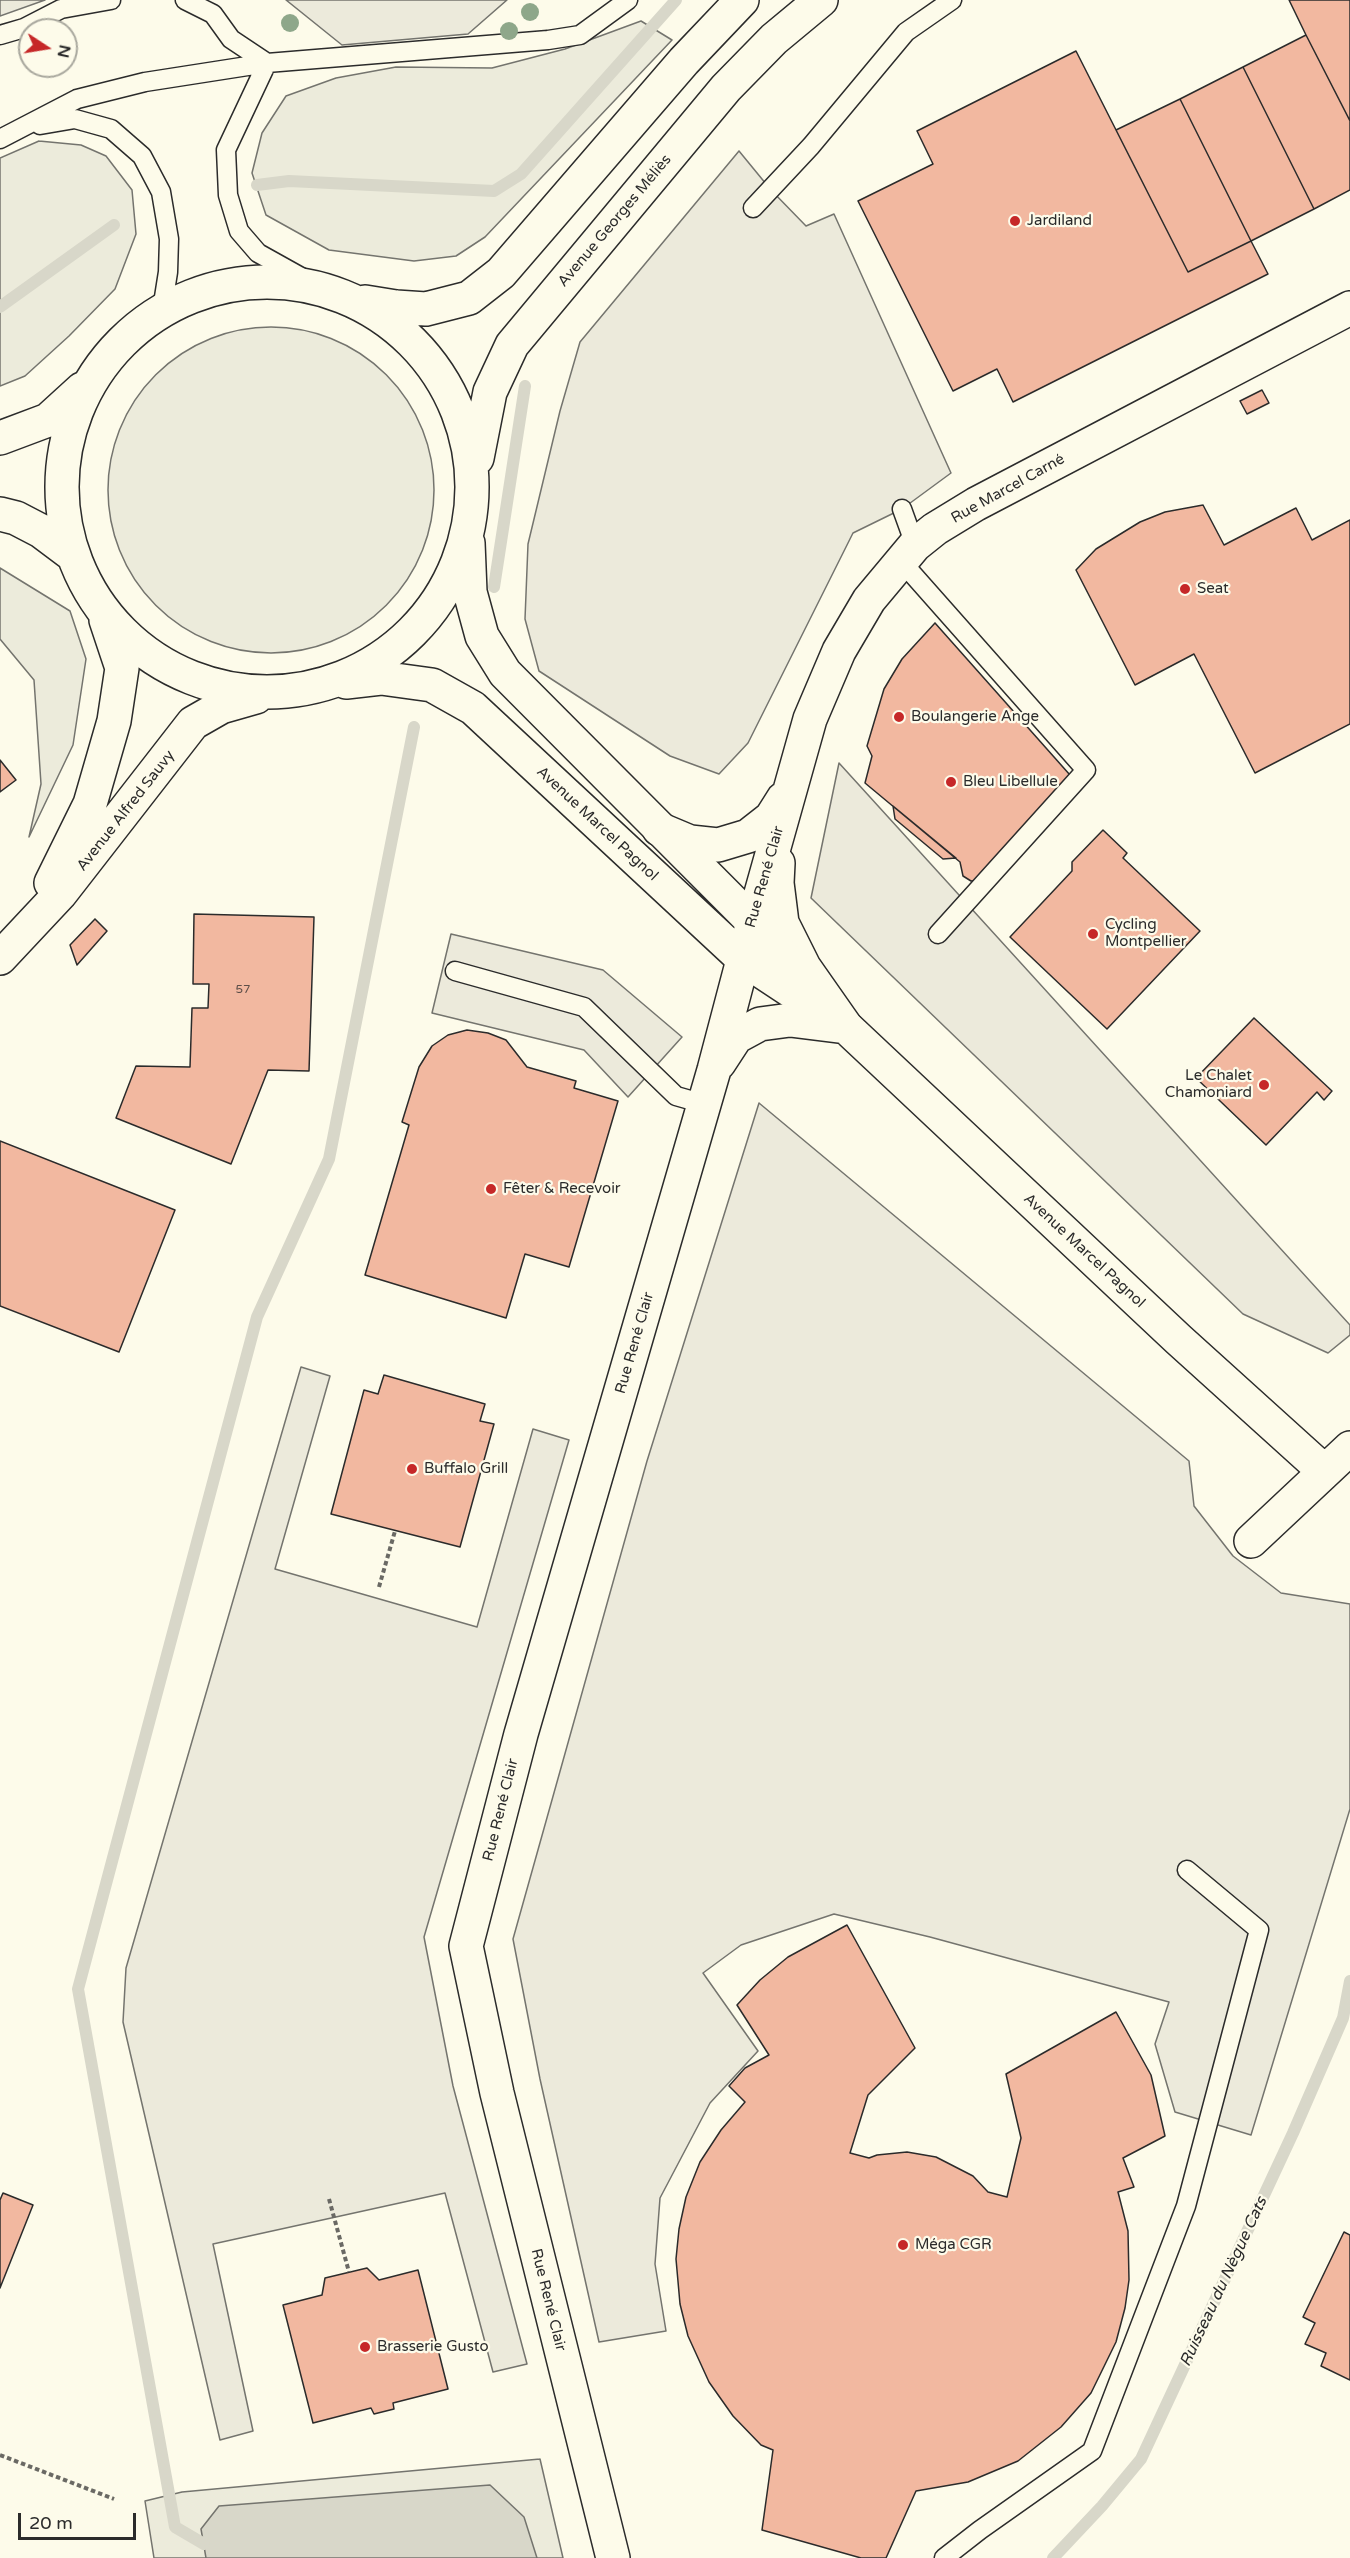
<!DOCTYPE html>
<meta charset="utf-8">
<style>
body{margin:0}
#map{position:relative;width:1350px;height:2558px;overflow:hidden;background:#fdfbea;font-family:"Varela Round",sans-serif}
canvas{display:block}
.north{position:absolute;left:18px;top:18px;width:60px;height:60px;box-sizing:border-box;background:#fdfbea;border:2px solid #a9a89e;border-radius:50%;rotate:102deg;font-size:16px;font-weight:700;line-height:24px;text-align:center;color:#2b2b2b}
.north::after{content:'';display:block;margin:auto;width:21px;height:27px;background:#c62828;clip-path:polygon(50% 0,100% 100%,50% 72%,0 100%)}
.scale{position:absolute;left:18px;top:2513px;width:118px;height:27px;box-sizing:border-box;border:3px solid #2b2b2b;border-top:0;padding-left:8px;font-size:18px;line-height:21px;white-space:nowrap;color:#2b2b2b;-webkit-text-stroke:4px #fdfbea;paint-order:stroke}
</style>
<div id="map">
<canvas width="1350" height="2558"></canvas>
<div class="north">N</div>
<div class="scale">20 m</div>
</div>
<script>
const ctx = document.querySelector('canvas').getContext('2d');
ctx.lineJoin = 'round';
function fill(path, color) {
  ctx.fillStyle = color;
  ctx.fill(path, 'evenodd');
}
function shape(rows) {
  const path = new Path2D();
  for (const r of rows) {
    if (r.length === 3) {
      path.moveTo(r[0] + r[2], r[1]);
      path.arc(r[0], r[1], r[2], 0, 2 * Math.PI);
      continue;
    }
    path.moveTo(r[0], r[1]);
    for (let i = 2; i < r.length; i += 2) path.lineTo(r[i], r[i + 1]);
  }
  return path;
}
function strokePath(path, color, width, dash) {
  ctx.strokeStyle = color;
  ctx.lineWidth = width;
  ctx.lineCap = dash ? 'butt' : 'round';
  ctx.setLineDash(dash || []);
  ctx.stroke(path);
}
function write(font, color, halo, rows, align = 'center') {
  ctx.font = font + ' "Varela Round",sans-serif';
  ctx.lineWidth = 4.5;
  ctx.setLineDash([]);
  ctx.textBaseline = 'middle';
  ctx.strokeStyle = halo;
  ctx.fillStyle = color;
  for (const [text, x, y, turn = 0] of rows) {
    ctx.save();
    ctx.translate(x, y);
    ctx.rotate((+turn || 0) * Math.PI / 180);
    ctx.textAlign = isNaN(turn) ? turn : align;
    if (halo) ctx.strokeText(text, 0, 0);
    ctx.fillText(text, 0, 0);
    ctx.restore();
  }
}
const green = shape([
 [641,21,672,40,485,237,456,256,414,261,329,250,266,215,252,173,262,133,286,96,336,78,396,67,492,68,565,49,641,21],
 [39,141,81,145,106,156,132,190,136,234,115,289,69,336,25,376,0,386,0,158,39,141],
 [271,490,163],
 [0,568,70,611,86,659,73,745,29,837,41,784,34,680,0,639,0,568],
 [540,2459,563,2558,154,2558,145,2501,182,2492,540,2459]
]);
const parking = shape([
 [0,0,45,0,0,16,0,0],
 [286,0,507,0,468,34,342,45,286,0],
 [739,151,771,190,806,226,834,214,951,473,902,509,853,533,748,743,719,774,670,756,539,671,525,619,528,544,560,411,580,342,739,151],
 [839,763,1350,1325,1350,1335,1328,1353,1243,1314,811,898,839,763],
 [451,934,603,970,682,1037,628,1097,584,1050,432,1013,451,934],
 [759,1103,1189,1461,1194,1506,1233,1556,1281,1593,1350,1604,1350,1809,1251,2135,1175,2112,1155,2044,1169,2002,930,1937,834,1914,741,1945,703,1973,758,2051,710,2103,660,2198,655,2264,666,2331,599,2342,540,2079,513,1939,647,1461,759,1103],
 [301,1367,330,1376,275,1569,477,1627,533,1429,569,1440,424,1937,453,2086,527,2364,493,2372,445,2193,213,2244,253,2431,220,2440,123,2022,126,1968,301,1367]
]);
const water = shape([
 [490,2485,524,2517,537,2558,206,2558,201,2529,219,2506,490,2485]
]);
const stream = shape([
 [257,185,289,181,494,191,521,174,676,0],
 [0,307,114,225],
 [494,587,525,386],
 [204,2544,175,2527,78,1989,257,1317,329,1159,414,727],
 [1053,2558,1102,2506,1141,2459,1293,2133,1343,2018,1350,1981]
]);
const building = shape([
 [1289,0,1350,0,1350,121,1306,35,1289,0],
 [1306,35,1350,121,1350,190,1314,209,1243,67,1306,35],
 [1076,51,1188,272,1251,241,1268,274,1013,402,997,369,953,391,858,201,933,164,917,131,1076,51],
 [1243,67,1314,209,1251,241,1180,99,1243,67],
 [1180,99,1251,241,1188,272,1116,130,1180,99],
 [1262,390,1269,403,1247,414,1240,401,1262,390],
 [1203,505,1224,545,1296,508,1312,540,1350,520,1350,724,1255,773,1194,654,1135,685,1076,570,1096,549,1140,522,1165,512,1203,505],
 [935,623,1070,775,983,880,971,881,963,876,960,862,865,783,872,756,867,746,884,689,902,659,935,623],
 [0,760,16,780,0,792,0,760],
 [893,806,956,858,943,859,895,819,893,806],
 [1103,830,1127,853,1123,858,1200,931,1107,1029,1010,937,1072,871,1072,862,1103,830],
 [194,914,314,917,309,1071,268,1070,231,1164,116,1118,136,1066,190,1067,192,1008,208,1008,209,984,193,984,194,914],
 [95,919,107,931,77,965,70,945,95,919],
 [1254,1018,1332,1091,1324,1100,1317,1092,1266,1145,1196,1078,1254,1018],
 [467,1030,488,1033,506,1040,527,1067,576,1081,574,1088,618,1101,569,1267,525,1254,506,1318,365,1275,409,1125,402,1122,419,1067,432,1046,448,1035,467,1030],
 [0,1141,175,1210,119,1352,0,1306,0,1141],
 [384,1375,485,1404,480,1421,494,1424,460,1547,331,1514,364,1390,378,1394,384,1375],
 [847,1925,915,2048,868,2095,850,2153,869,2158,877,2155,907,2152,936,2157,973,2176,988,2192,1007,2197,1021,2138,1006,2074,1116,2012,1151,2075,1165,2136,1123,2158,1134,2187,1118,2192,1128,2231,1129,2280,1125,2308,1116,2342,1091,2393,1061,2427,1018,2461,968,2482,916,2491,886,2558,861,2558,762,2530,773,2450,761,2445,733,2416,709,2382,688,2336,680,2304,676,2259,679,2229,686,2197,700,2162,721,2130,745,2102,729,2086,745,2068,769,2055,737,2005,760,1980,788,1957,847,1925],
 [3,2193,33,2205,0,2288,0,2200,3,2193],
 [1344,2232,1350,2235,1350,2380,1321,2366,1326,2353,1305,2344,1315,2323,1303,2317,1344,2232],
 [367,2268,379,2280,418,2270,448,2389,393,2403,394,2409,374,2414,371,2408,313,2423,283,2305,322,2295,325,2278,367,2268]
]);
const path = shape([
 [379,1587,395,1531],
 [329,2199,349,2272],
 [0,2455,114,2499]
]);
const lane = shape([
 [185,0,213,14,231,39,267,63,226,150,228,195,239,231,258,253,319,287],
 [0,35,24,28,61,9,111,0],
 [40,125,75,119,111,129,142,156,161,192,169,239,168,272,162,310],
 [0,139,77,99,145,82,267,63,548,40,580,35,628,0],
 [753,208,811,146,906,32,952,0],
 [902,509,915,545],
 [901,561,1086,770,938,934],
 [455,971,584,1007,676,1096,704,1104],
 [944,2558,980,2530,1092,2451,1186,2206,1259,1930,1187,1870]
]);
const street = shape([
 [659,829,690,842,718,845,748,836,771,818,783,799],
 [778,863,777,883,782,923,804,967,846,1027,1178,1339,1324,1471],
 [719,1063,736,1037,760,1024,790,1020,846,1027],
 [1251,1541,1350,1448],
 [613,2558,497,2093,466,1946,521,1734,714,1070,753,922,810,719,839,651,869,600,915,545,935,529,976,504,1350,308]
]);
const secondary = shape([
 [267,487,205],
 [365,302,396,307,426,309,469,298,501,273,684,61,742,0],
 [0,438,48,420,82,389],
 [477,458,490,392,512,345,726,88,774,39,821,0],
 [0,514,16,518,41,531,73,555],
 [468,543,470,592,482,636,505,673,753,922,816,993],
 [346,682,381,678,432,685,473,708,743,959,846,1027],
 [51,883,90,804,114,721,122,668,106,620],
 [0,958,60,894,193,723,221,707,256,697]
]);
const trees = [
 [530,12],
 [290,23],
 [509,31]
];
const markers = [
 [1015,221,6,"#c62828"],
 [1185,589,6,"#c62828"],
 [899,717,6,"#c62828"],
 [951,782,6,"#c62828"],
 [1093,934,6,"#c62828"],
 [1264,1085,6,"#c62828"],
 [491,1189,6,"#c62828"],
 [412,1469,6,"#c62828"],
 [903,2245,6,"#c62828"],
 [365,2347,6,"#c62828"]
];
const numberNames = [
 ["57",243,990]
];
const streetNames = [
 ["Avenue Georges Méliès",615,221,-50],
 ["Rue Marcel Carné",1008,489,-29],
 ["Avenue Alfred Sauvy",126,811,-52],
 ["Avenue Marcel Pagnol",597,824,43],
 ["Rue René Clair",765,877,-74],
 ["Avenue Marcel Pagnol",1084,1251,43],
 ["Rue René Clair",635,1343,-74],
 ["Rue René Clair",501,1810,-76],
 ["Rue René Clair",548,2300,76]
];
const poiNames = [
 ["Jardiland",1027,221],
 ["Seat",1197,589],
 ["Boulangerie Ange",911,717],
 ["Bleu Libellule",963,782],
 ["Cycling",1105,925],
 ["Montpellier",1105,942],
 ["Le Chalet",1252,1076,"right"],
 ["Chamoniard",1252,1093,"right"],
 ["Fêter & Recevoir",503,1189],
 ["Buffalo Grill",424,1469],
 ["Méga CGR",915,2245],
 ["Brasserie Gusto",377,2347]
];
const waterNames = [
 ["Ruisseau du Nègue Cats",1224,2282,-65]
];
fill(green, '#ecebdb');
strokePath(green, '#74746e', 1.5);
fill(parking, '#eceadb');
strokePath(parking, '#74746e', 1.5);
fill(water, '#d8d7c9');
strokePath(water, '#74746e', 1.5);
strokePath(stream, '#d8d7c9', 12);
fill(building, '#f2b8a0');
strokePath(building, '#2b2b2b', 1.5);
strokePath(lane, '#2b2b2b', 21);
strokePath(street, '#2b2b2b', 36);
strokePath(secondary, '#2b2b2b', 36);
strokePath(path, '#6a6964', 4, [4.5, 3]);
strokePath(lane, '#fdfbea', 18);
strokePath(street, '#fdfbea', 33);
strokePath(secondary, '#fdfbea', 33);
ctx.fillStyle = '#8ea78a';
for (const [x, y] of trees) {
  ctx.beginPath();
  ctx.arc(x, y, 9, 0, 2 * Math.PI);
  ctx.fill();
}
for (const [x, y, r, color] of markers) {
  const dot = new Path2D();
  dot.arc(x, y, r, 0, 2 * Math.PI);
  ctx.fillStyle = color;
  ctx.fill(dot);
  strokePath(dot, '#fdfbea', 2);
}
write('12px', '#5d4e48', null, numberNames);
write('15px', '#2b2b2b', '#fdfbea', streetNames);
write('15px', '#2b2b2b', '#fdfbea', poiNames, 'left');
write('italic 16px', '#2b2b2b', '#fdfbea', waterNames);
</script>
